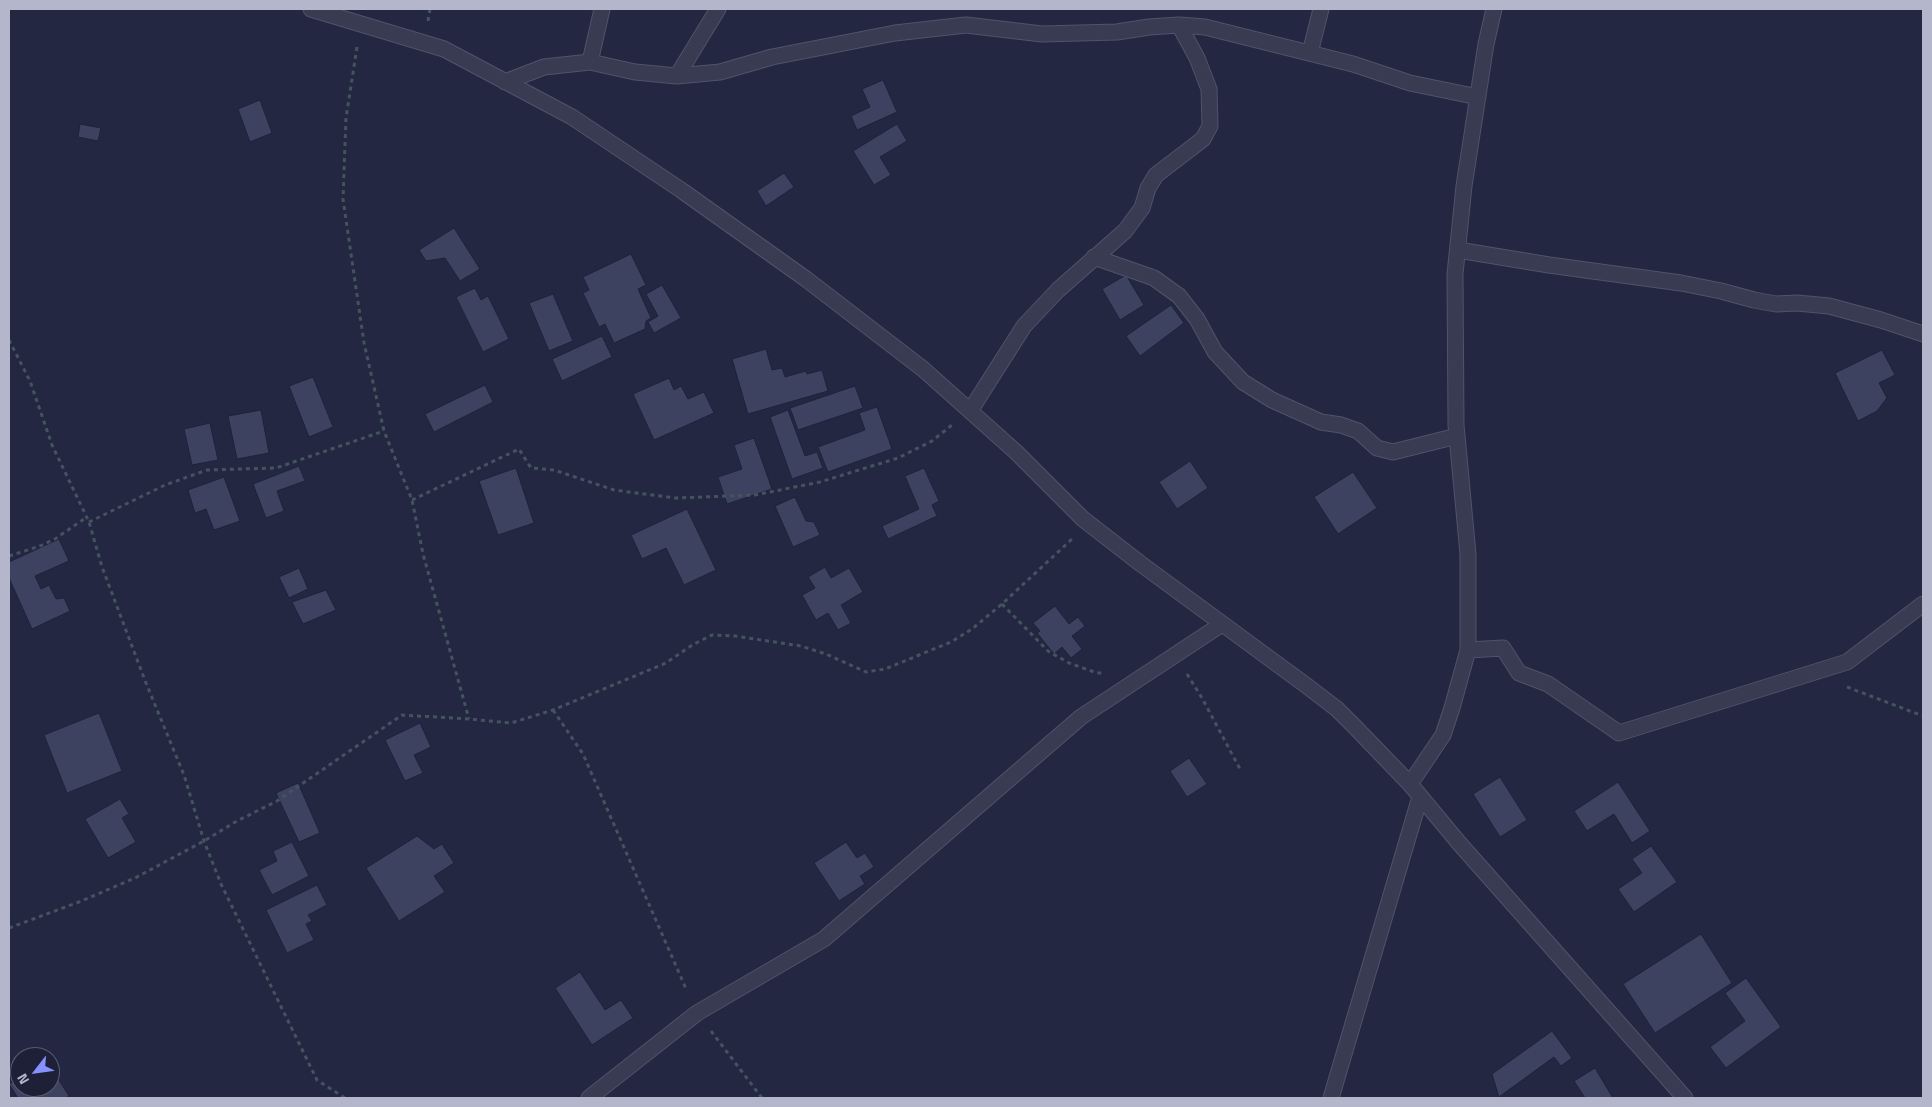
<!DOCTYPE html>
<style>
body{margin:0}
#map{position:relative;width:1932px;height:1107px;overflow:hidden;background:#232742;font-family:"Titillium Web",sans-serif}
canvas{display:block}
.frame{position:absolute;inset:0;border:10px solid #b4b6cc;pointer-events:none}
.north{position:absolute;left:10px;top:1047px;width:50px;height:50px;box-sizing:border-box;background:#1d2036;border:1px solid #595c72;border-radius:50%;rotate:240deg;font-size:14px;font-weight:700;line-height:20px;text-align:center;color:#b4b6cc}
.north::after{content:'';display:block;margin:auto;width:18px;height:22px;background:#8691ff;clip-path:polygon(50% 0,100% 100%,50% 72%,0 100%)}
</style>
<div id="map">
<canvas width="1932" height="1107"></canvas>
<div class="frame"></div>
<div class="north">N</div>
</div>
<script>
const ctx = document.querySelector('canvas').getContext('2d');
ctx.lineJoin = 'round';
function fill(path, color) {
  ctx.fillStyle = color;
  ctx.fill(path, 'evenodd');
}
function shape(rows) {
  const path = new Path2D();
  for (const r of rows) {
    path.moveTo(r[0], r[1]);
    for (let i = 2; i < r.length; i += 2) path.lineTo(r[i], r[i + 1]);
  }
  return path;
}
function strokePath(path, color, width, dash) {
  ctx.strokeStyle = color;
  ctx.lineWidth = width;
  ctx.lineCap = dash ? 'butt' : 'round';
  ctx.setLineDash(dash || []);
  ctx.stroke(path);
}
const building = shape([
 [883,80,897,112,857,130,851,116,870,107,862,89,883,80],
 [260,100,272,133,250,142,238,109,260,100],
 [80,124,101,128,98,141,78,137,80,124],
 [897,124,907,141,880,157,891,175,874,185,853,151,897,124],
 [784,173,794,187,766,206,757,191,784,173],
 [454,228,480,269,460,281,445,258,426,261,419,250,454,228],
 [631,254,646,285,638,289,651,318,646,321,645,329,614,343,605,324,599,327,583,293,589,290,583,277,631,254],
 [1126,275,1144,305,1120,320,1102,289,1126,275],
 [662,285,681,318,654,333,648,322,658,316,646,294,662,285],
 [475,288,481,300,488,296,509,339,483,352,456,297,475,288],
 [553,294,573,341,549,351,529,303,553,294],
 [1171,305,1184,323,1140,356,1126,336,1171,305],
 [602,336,612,357,562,381,552,359,602,336],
 [766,349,772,370,782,368,785,377,806,371,807,374,822,370,828,391,748,414,732,359,766,349],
 [1882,350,1895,375,1879,383,1887,398,1877,411,1858,421,1835,373,1882,350],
 [313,377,333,427,309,437,289,386,313,377],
 [669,378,674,390,681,386,688,399,704,392,714,413,654,440,633,394,669,378],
 [485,385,493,402,434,432,425,414,485,385],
 [855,386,863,408,798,430,790,408,855,386],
 [877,407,892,449,828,472,818,447,865,430,859,413,877,407],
 [261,410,269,453,237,459,228,416,261,410],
 [788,410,805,456,817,452,823,468,792,479,770,417,788,410],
 [210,423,218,460,192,465,184,429,210,423],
 [754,438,772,489,727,504,718,477,742,469,734,445,754,438],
 [1190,461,1208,488,1177,509,1159,482,1190,461],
 [299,466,305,481,277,491,284,511,266,518,253,484,299,466],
 [516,468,534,523,498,535,479,481,516,468],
 [924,468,939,501,932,505,937,516,888,539,882,526,919,509,905,476,924,468],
 [1353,472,1377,508,1338,534,1314,497,1353,472],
 [224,477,240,521,214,530,206,509,195,513,188,490,224,477],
 [795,497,806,521,814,522,820,535,793,547,775,506,795,497],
 [687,509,716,570,684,585,666,548,642,559,631,535,687,509],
 [59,539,69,561,35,576,41,589,49,585,56,599,64,598,70,611,32,629,9,578,9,562,59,539],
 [825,567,831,578,849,568,863,592,841,605,851,623,838,630,828,613,816,620,802,595,815,588,808,577,825,567],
 [299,568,308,589,289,598,279,577,299,568],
 [326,590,336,610,303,624,292,602,326,590],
 [1055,606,1069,624,1078,617,1085,626,1072,636,1082,649,1071,658,1062,647,1054,654,1037,633,1040,631,1033,623,1055,606],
 [99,713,122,771,67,793,44,735,99,713],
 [420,723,431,747,414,755,423,773,405,781,385,740,420,723],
 [1189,758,1207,784,1187,797,1170,771,1189,758],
 [1500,777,1527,820,1500,837,1473,794,1500,777],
 [1618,782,1650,831,1632,843,1614,814,1587,831,1574,811,1618,782],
 [298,783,320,833,299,842,276,793,298,783],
 [120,799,129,814,122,818,136,842,108,858,85,819,120,799],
 [417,836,434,849,442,844,454,863,434,876,445,892,399,921,366,868,417,836],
 [292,842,309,876,272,895,259,870,277,861,273,851,292,842],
 [846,842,857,858,865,853,874,867,860,876,865,884,839,901,814,863,846,842],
 [1651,846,1677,882,1634,912,1618,889,1642,873,1632,859,1651,846],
 [317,885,327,905,308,915,312,921,306,924,314,940,287,953,266,910,317,885],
 [1701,934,1732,983,1655,1033,1623,984,1701,934],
 [580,972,605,1010,621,1000,633,1018,592,1045,555,988,580,972],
 [1746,978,1781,1027,1726,1068,1710,1047,1745,1021,1725,993,1746,978],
 [1552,1031,1572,1058,1561,1066,1554,1057,1499,1097,1492,1074,1552,1031],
 [50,1066,69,1096,66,1098,18,1098,9,1084,20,1078,20,1087,50,1087,50,1066],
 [1595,1068,1613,1098,1585,1098,1574,1081,1595,1068]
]);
const path = shape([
 [428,21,430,9],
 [357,47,346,118,343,199,364,343,384,431,412,500,423,554,469,719],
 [9,340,30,381,52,445,89,522,102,567,146,683,184,775,204,841,221,884,317,1080,345,1098],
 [412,500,519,449,531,468,554,470,614,490,675,498,755,495,820,482,898,458,932,441,952,425],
 [89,522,165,485,207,470,276,468,384,431],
 [9,556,40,546,55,539,87,517],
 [1002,604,1048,651,1069,663,1097,673,1103,673],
 [1187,674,1202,698,1240,769],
 [1847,687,1923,716],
 [553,710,583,754,687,991],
 [9,928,79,902,135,878,204,841,237,821,277,801,402,715,469,719,511,723,553,710,666,663,694,644,712,635,735,636,801,646,826,654,866,672,885,669,951,642,972,629,1002,604,1072,539],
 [711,1031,762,1098]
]);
const minor = shape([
 [311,9,444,49,572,117,681,190,806,279,923,369,1016,452,1083,519,1141,564,1307,686,1337,709,1355,727,1410,784,1459,843,1685,1098],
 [1310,53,1321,9],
 [590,62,602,9],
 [677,76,718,9],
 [505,82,544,67,590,62,635,72,677,76,720,72,772,57,895,33,966,25,1042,34,1117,32,1149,27,1179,25,1205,27,1353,64,1410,83,1478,97],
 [1458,250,1549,265,1681,283,1721,291,1754,300,1776,304,1797,303,1829,306,1881,320,1923,334],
 [1094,257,1154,278,1179,296,1197,319,1215,352,1243,382,1272,400,1321,422,1341,425,1358,431,1377,448,1393,452,1457,436],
 [970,411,1024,326,1058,290,1125,231,1142,208,1148,188,1156,175,1203,139,1210,126,1209,89,1197,58,1179,25],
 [1468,650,1503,648,1519,673,1548,684,1619,733,1847,662,1923,604],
 [1410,784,1443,735,1452,708,1468,650,1468,554,1456,425,1455,274,1464,186,1486,44,1494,9],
 [589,1098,697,1013,824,939,1081,717,1222,624],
 [1331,1098,1420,797]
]);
fill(building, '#3d4260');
strokePath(building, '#1f2238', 1);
strokePath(minor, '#505369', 17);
strokePath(path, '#44545f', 3, [4, 4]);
strokePath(minor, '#383b51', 15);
</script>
